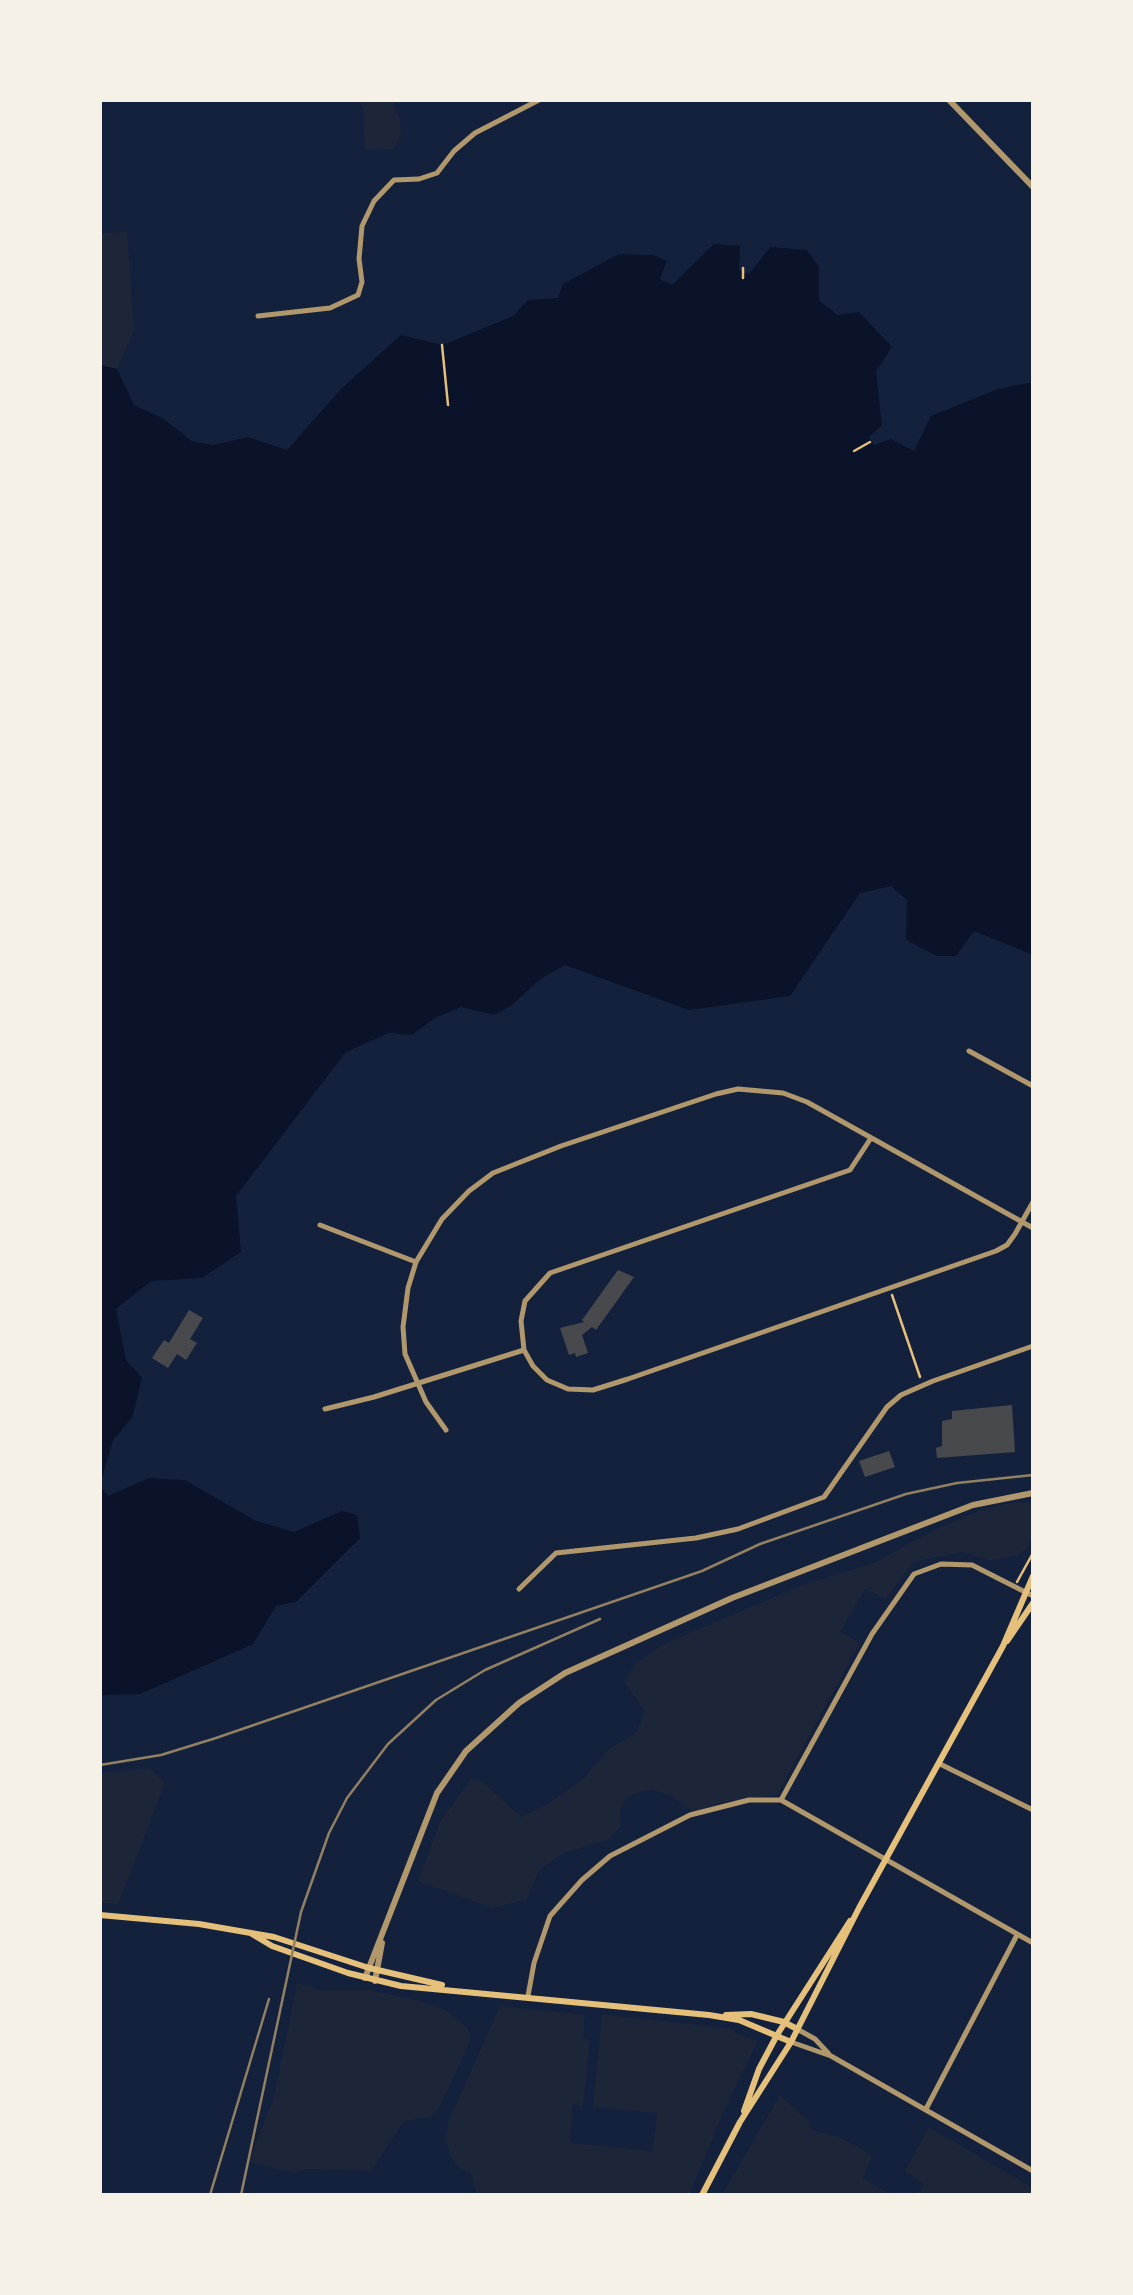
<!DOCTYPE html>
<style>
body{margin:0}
#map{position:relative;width:1133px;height:2295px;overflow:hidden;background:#14213d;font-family:Arial,sans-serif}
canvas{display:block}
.frame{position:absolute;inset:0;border:102px solid #f6f1e7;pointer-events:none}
</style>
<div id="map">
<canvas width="1133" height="2295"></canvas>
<div class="frame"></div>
</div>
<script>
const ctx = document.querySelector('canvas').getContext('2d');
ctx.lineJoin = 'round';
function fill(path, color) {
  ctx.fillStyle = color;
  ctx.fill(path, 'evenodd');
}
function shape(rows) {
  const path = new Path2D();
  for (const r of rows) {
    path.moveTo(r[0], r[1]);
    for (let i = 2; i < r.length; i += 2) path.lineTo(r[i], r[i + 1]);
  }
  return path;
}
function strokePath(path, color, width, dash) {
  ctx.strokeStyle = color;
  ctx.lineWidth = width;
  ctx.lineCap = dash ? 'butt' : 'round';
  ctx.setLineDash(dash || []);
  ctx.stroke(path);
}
const green = shape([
 [358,100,392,100,400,120,401,136,393,149,365,150,363,108],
 [127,232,134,330,117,369,100,365,100,233],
 [1017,1502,1033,1503,1033,1537,1027,1549,1016,1556,991,1560,962,1552,913,1562,886,1599,865,1589,840,1632,860,1643,777,1795,720,1803,694,1813,671,1796,653,1790,639,1792,626,1798,620,1810,621,1826,609,1839,564,1853,539,1870,527,1899,492,1908,418,1881,441,1820,472,1778,483,1782,521,1817,548,1804,584,1778,609,1749,637,1732,644,1711,625,1682,635,1664,662,1645,803,1585,874,1563,936,1529,985,1509],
 [150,1768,165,1783,118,1904,100,1903,100,1773],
 [297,1983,320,1990,368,1990,416,2000,445,2010,468,2028,471,2039,440,2106,431,2117,404,2121,371,2171,306,2169,294,2173,249,2162,274,2097],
 [500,2006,585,2015,583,2039,590,2040,583,2106,573,2105,570,2143,653,2151,657,2113,593,2107,602,2014,734,2029,735,2033,758,2041,726,2106,689,2195,477,2195,471,2173,458,2167,450,2155,446,2141,448,2122],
 [780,2095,807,2120,812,2130,839,2137,872,2155,863,2178,892,2195,722,2195],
 [929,2127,1033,2188,1033,2195,917,2195,924,2184,905,2171]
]);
const water = shape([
 [714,244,740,246,739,270,749,274,770,247,807,250,819,267,819,300,837,315,859,312,892,347,876,371,882,425,869,437,874,445,891,439,914,451,931,416,998,389,1033,382,1033,955,974,931,956,956,937,956,906,940,907,900,891,886,860,893,790,996,689,1010,565,965,540,979,511,1006,494,1015,461,1007,435,1018,412,1035,389,1033,346,1052,236,1196,241,1252,202,1278,151,1281,116,1309,126,1360,142,1378,132,1418,113,1440,100,1485,108,1496,149,1478,185,1480,256,1521,294,1532,342,1511,357,1515,360,1538,296,1602,276,1606,253,1644,140,1694,100,1695,100,365,117,369,134,405,164,419,192,441,213,445,248,437,287,450,341,389,401,335,443,345,513,316,528,300,558,298,563,284,619,254,653,255,667,261,660,279,672,285]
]);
const building = shape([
 [618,1270,634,1277,596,1330,592,1327,582,1335,588,1353,576,1357,575,1353,569,1355,560,1328,584,1322,582,1320],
 [189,1310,203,1318,190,1339,197,1343,186,1360,177,1354,168,1368,152,1358,164,1340,169,1343],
 [1012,1405,1015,1452,937,1458,936,1448,942,1446,942,1421,952,1419,952,1411],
 [889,1451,895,1467,865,1477,859,1461]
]);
const path = shape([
 [743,278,743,268],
 [442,345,448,405],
 [854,451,870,442],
 [892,1295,920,1377],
 [1017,1582,1033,1553]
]);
const minor = shape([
 [258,316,330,308,358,295,362,282,359,259,362,226,374,201,394,180,419,179,437,173,454,151,475,133,539,100],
 [969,1051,1033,1086],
 [871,1138,850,1170,550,1273,525,1301,521,1321,524,1350,533,1366,547,1380,568,1389,593,1390,628,1379,996,1251,1007,1245,1015,1234,1033,1202],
 [320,1225,416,1262],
 [325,1409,374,1397,524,1350],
 [446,1430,426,1402,405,1354,403,1327,408,1288,416,1262,442,1219,469,1191,493,1173,561,1146,716,1094,738,1089,783,1093,807,1102,1033,1228],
 [519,1589,556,1553,696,1538,738,1529,824,1497,887,1407,901,1395,933,1381,1033,1346],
 [940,1764,1033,1810],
 [781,1800,872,1634,914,1574,941,1564,972,1565,1033,1596],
 [528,1996,534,1963,550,1916,582,1880,610,1856,690,1815,749,1800,781,1800,1033,1943],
 [797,2029,815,2039,829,2054],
 [791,2042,831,2056,1033,2171],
 [926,2109,1017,1935]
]);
const tertiary = shape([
 [949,100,1033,187],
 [365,1978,437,1793,466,1751,519,1703,565,1673,732,1598,973,1505,1033,1493],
 [375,1981,382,1943]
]);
const secondary = shape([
 [1007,1641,1033,1603],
 [100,1915,199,1924,274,1937,369,1968,442,1985],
 [252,1934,272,1946,348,1973,401,1986,709,2015,739,2020,791,2042],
 [726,2015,751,2014,784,2022,797,2029],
 [744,2111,759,2069,777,2035,850,1921],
 [702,2195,740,2122,791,2042,859,1908,1003,1646,1033,1576]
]);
const rail = shape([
 [100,1765,161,1755,216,1738,702,1571,760,1544,906,1494,957,1483,1033,1475],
 [210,2195,269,1999],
 [241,2195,301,1912,329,1833,347,1798,388,1744,436,1700,485,1670,600,1619]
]);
fill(green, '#1d2539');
fill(water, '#0b132b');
fill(building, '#48494c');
strokePath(path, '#e5c07b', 2.5);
strokePath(minor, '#b1986c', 5);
strokePath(tertiary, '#b1986c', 6);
strokePath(secondary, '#e5c07b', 6);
strokePath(rail, '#918062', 2.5);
</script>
